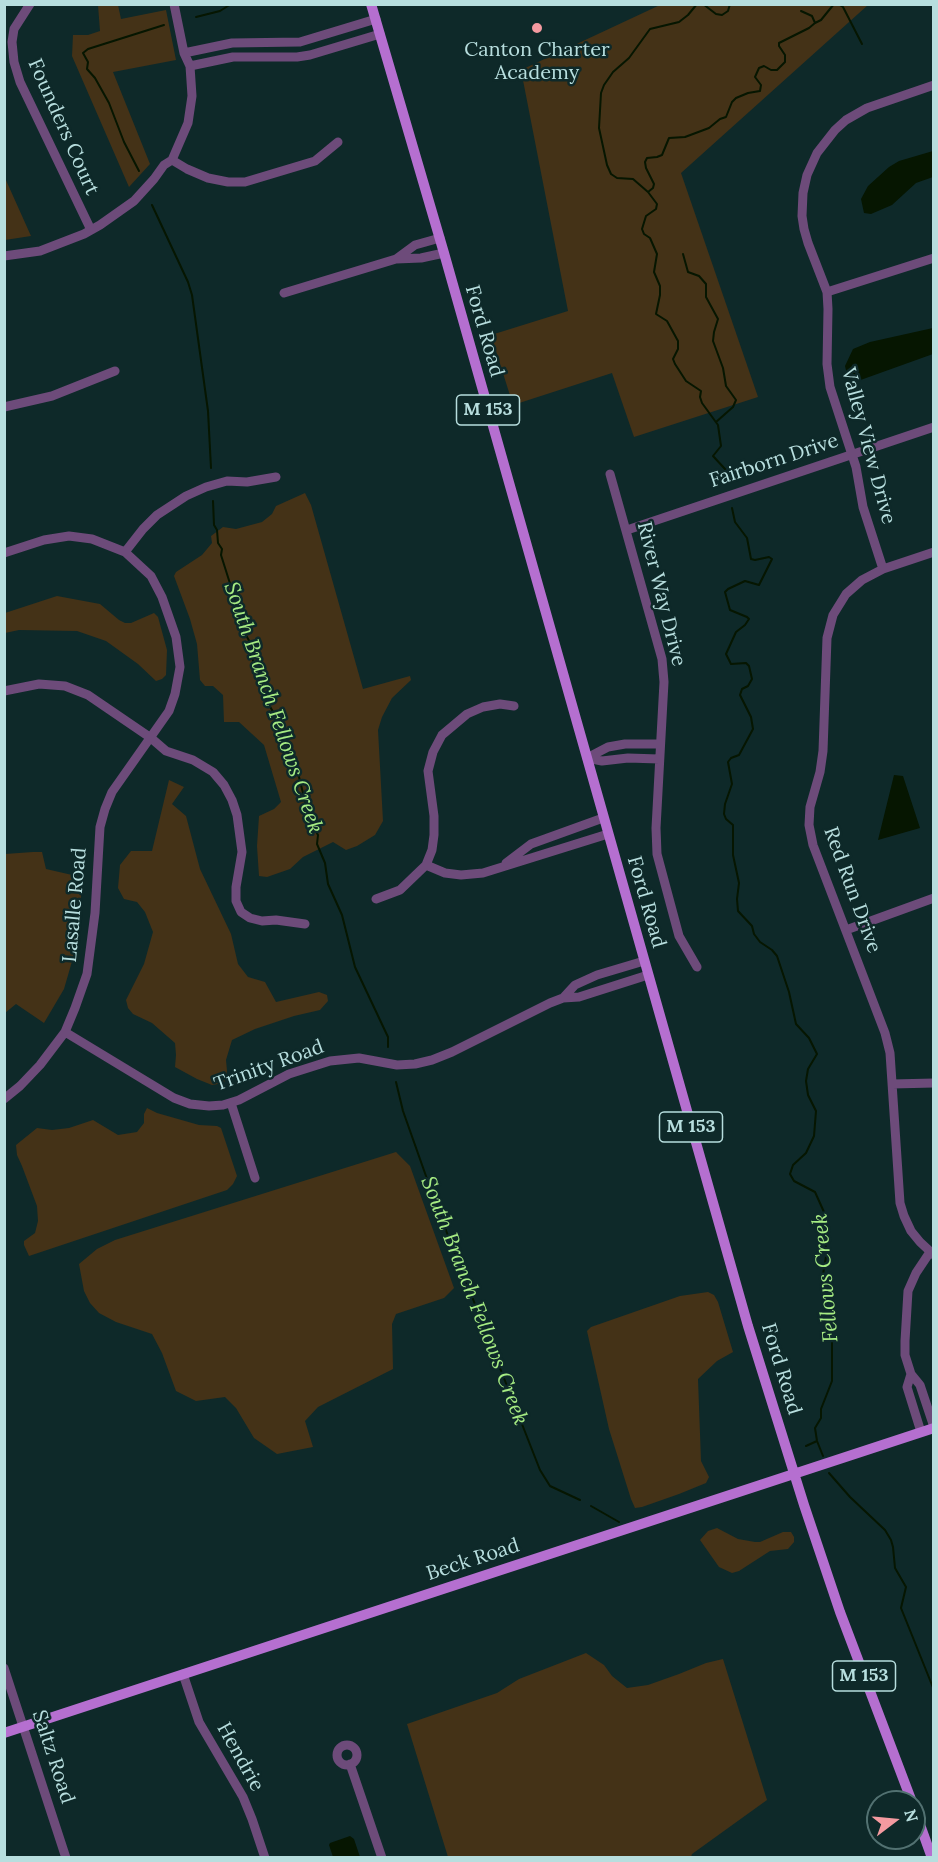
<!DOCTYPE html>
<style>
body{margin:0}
#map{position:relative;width:938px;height:1862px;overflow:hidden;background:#0e2929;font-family:Lora,serif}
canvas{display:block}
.frame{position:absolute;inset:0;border:6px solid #b7dede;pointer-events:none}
.north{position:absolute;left:866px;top:1790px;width:60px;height:60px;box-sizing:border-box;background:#0e2929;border:2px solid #527171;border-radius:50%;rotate:74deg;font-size:16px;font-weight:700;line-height:24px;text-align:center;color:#b7dede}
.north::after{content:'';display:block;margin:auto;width:21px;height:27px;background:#f49aa0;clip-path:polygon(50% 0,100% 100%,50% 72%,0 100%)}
</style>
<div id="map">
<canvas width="938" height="1862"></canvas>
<div class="frame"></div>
<div class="north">N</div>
</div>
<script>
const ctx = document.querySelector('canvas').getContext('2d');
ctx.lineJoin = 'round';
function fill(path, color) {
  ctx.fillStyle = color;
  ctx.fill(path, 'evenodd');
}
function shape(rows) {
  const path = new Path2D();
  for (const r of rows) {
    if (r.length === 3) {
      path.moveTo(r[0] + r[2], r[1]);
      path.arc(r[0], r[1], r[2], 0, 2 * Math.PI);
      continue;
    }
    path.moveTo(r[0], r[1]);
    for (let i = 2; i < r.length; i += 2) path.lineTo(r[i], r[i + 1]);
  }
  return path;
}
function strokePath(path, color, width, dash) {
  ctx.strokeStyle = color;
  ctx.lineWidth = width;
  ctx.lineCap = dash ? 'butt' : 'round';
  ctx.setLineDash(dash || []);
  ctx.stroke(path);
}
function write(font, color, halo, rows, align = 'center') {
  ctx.font = font + ' Lora,serif';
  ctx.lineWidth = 5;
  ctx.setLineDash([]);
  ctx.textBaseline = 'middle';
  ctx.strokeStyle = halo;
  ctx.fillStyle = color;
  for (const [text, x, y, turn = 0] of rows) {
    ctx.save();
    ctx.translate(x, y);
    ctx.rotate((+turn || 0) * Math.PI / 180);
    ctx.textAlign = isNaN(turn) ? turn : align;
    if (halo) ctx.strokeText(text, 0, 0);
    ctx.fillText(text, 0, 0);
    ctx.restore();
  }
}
const green = shape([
 [98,5,118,5,121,19,166,10,176,60,113,72,150,164,129,187,72,56,73,35,88,35,100,31],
 [660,5,868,5,681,173,758,397,634,437,612,373,513,405,491,335,568,311,521,70],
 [4,178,5,178,31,236,5,240],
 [305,493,311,505,363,689,410,676,411,680,392,698,382,717,378,730,383,821,375,835,357,846,346,850,333,842,303,857,290,869,267,877,259,876,257,846,259,816,274,809,281,802,264,745,239,722,224,722,223,695,213,686,205,686,200,680,197,644,190,619,174,576,176,572,202,555,212,543,211,536,223,527,236,529,262,522,272,514,276,506],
 [57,596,100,604,119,620,125,623,131,623,154,613,158,617,167,650,166,675,162,679,156,681,138,664,106,641,77,631,19,630,5,633,5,613],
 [169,780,184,787,172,804,186,816,200,869,231,934,238,964,248,977,265,982,276,1002,319,992,327,995,328,1001,320,1010,294,1016,255,1029,232,1040,226,1060,227,1071,224,1083,212,1085,197,1079,175,1067,176,1055,175,1043,152,1023,133,1014,128,1008,126,1000,144,964,153,932,145,912,137,902,124,899,118,888,120,865,131,851,152,851],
 [33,852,42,852,46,869,81,877,82,885,77,944,64,989,44,1023,16,1004,5,1013,5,854],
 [147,1108,157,1113,199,1125,217,1126,221,1128,237,1176,233,1184,227,1190,29,1256,24,1245,24,1241,35,1233,38,1221,37,1206,22,1166,17,1155,16,1145,37,1128,52,1130,69,1128,93,1120,118,1135,137,1132,144,1123,144,1114],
 [396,1152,410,1166,454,1288,444,1298,396,1314,392,1324,393,1369,318,1407,305,1421,313,1447,277,1454,254,1438,236,1408,225,1397,196,1401,176,1391,162,1353,152,1334,116,1322,99,1313,90,1303,84,1291,79,1264,97,1249,115,1240],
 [708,1292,714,1295,718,1302,733,1352,717,1361,698,1379,701,1461,709,1477,706,1483,679,1494,642,1507,635,1508,631,1499,609,1429,587,1331,591,1327,680,1296],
 [717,1528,738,1539,755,1542,760,1542,783,1532,791,1532,794,1537,794,1542,788,1549,770,1551,739,1571,732,1573,719,1567,700,1540,708,1531],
 [586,1653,604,1665,612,1676,627,1688,648,1685,679,1674,706,1663,723,1659,767,1800,692,1854,691,1857,448,1857,407,1724,497,1693,519,1679]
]);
const water = shape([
 [933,151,933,177,916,183,892,205,871,214,864,213,861,199,868,186,889,167,899,161],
 [933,328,933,354,855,382,848,379,845,366,853,349,870,342],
 [894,775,903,776,920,828,878,840],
 [350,1836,354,1839,360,1857,333,1857,329,1845,330,1843]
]);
const stream = shape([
 [697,4,688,15,679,22,650,29,629,58,613,72,604,85,601,93,599,128,607,165,611,174,617,178,633,179,648,192,657,204,656,209,646,216,642,229,644,234,650,238,657,254,654,272,660,286,660,295,656,314,667,321,678,341,678,349,673,359,675,364,686,381,701,391,700,397,702,403,718,425,721,446,713,456,725,469,727,481],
 [703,4,716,14,722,15,728,11,730,4],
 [838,4,843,7,862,44],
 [801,11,812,16,815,23],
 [196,17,220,11,231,4],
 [139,171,124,142,109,103,95,78,87,69,88,62,83,53,88,49,164,25],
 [648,192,653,188,654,184,646,168,645,162,647,158,657,157,662,155,669,138,685,137,709,128,720,119,726,117,732,102,736,98,748,93,760,91,761,85,755,77,759,68,764,66,771,70,777,70,785,62,785,55,779,46,779,43,809,28,815,23,821,20,834,4],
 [152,205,188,282,192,295,208,411,211,468],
 [683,254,688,272,699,276,706,284,706,297,718,319,714,332,713,341,723,368,726,386,736,400,733,407,716,422],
 [213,501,214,525,217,530,218,543,222,549,221,555,239,612,243,630,251,644,253,661,258,670,265,698,286,734,288,753,298,773,310,821,318,835,317,844,325,863,328,884,342,915,355,967,388,1037,388,1047],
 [732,508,735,522,747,538,751,559,755,560,769,557,772,559,759,585,745,581,728,589,725,592,730,610,747,617,749,619,745,625,736,632,726,654,731,664,746,663,749,666,752,679,748,686,742,689,740,695,751,717,753,729,739,755,731,758,728,762,732,784,725,804,724,814,726,819,733,825,733,855,739,883,737,899,738,911,752,926,754,934,760,942,772,950,777,956,789,992,796,1024,809,1038,817,1054,808,1069,806,1081,808,1095,816,1111,814,1136,806,1153,793,1165,790,1174,794,1181,815,1192,824,1212,824,1240,827,1251,822,1280,825,1308,832,1341,832,1381,821,1409,821,1418,815,1428,817,1441,823,1456],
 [396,1082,403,1111,438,1210,540,1470,550,1486,580,1500],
 [806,1446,817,1441],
 [829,1473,850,1497,885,1530,891,1540,893,1547,895,1568,906,1587,901,1608,934,1690],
 [591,1506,619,1522]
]);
const minor = shape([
 [30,4,14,29,12,42,14,62,20,82,91,230],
 [184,53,232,43,300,42,376,19],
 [190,66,233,57,297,57,310,55,380,34],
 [172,160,187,169,208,178,228,182,245,182,315,161,338,142],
 [440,238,415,245,396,259,421,258,444,253],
 [4,256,40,251,84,234,100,225,134,201,154,179,164,165,172,160,188,123,192,96,190,66,184,53,174,4],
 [827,292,934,258],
 [284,293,396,259],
 [4,407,52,396,115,371],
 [610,474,662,659,664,682,656,828,657,854,679,936,697,967],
 [627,530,934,427],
 [125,552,143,529,157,515,186,496,206,487,227,481,247,482,276,477],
 [934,552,883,569,862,580,846,594,833,615,827,638,823,751,820,772,810,807,809,825,813,845,885,1033,890,1053,900,1203,904,1216,911,1231,920,1242,934,1255],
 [4,553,44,540,69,536,92,539,125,552,151,576,162,597,176,637,180,667,175,694,169,711,112,792,105,809,100,827,95,913,87,974,75,1008,65,1032,40,1065,20,1086,4,1099],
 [883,569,863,507,856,467,830,387,827,364,828,309,827,292,808,243,804,229,802,216,803,193,807,175,817,153,835,130,846,120,867,108,934,85],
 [4,691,39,684,65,686,88,695,151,738,166,751,193,760,213,772,224,785,232,800,237,815,242,852,236,887,236,901,241,912,250,918,262,921,276,920,305,924],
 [587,758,608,747,625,744,660,744],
 [587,758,602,761,628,758,659,759],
 [506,863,531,844,603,818],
 [426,865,445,873,461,875,483,873,608,834],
 [376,899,400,890,426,865,432,850,434,835,434,816,428,771,433,752,442,735,467,714,483,707,500,704,514,706],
 [846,930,934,898],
 [644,961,597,975,575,985,563,998,579,997,648,975],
 [65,1032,174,1098,190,1104,209,1106,223,1105,239,1100,289,1074,330,1061,359,1058,397,1065,415,1064,432,1060,452,1052,550,1003,563,998],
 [892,1084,934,1083],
 [231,1103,255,1178],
 [930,1252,916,1273,908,1291,905,1341,905,1355,911,1374,920,1385,934,1427],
 [911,1374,907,1387,921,1432],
 [4,1668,66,1858],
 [183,1674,199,1722,243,1797,252,1819,265,1858],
 [347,1755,10],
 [350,1764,382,1858]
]);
const major = shape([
 [371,4,444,253,748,1326,804,1505,840,1612,912,1802],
 [4,1733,934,1428],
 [914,1808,932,1858]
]);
const markers = [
 [537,28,6,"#f49aa0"]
];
const shields = [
 [488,410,63],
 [691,1127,63],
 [864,1676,63]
];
const shieldNames = [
 ["M 153",488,410],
 ["M 153",691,1127],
 ["M 153",864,1676]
];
const poiNames = [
 ["Canton Charter",537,50],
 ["Academy",537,73]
];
const streetNames = [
 ["Founders Court",63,127,66],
 ["Ford Road",484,331,74],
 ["Valley View Drive",868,446,75],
 ["Fairborn Drive",774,461,-18],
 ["River Way Drive",661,594,76],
 ["Red Run Drive",852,890,70],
 ["Ford Road",646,902,74],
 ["Lasalle Road",75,905,-85],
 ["Trinity Road",269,1066,-20],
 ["Ford Road",781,1369,73],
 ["Beck Road",473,1560,-18],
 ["Saltz Road",53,1757,72],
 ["Hendrie",240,1757,61]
];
const waterNames = [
 ["South Branch Fellows Creek",273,708,71],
 ["Fellows Creek",826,1278,-95],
 ["South Branch Fellows Creek",474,1301,69]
];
fill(green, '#443217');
fill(water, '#061601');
strokePath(stream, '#061601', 2);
strokePath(minor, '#6d4b7a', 9);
strokePath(major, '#b56fd0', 10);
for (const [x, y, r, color] of markers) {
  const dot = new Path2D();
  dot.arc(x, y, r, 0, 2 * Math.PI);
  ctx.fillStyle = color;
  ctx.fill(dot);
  strokePath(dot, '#0e2929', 2);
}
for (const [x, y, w] of shields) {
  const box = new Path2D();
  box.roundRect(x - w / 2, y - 15, w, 30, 4.5);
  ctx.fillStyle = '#0e2929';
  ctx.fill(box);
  strokePath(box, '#b7dede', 1.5);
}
write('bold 18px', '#b7dede', null, shieldNames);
write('20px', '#b7dede', '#0e2929', poiNames);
write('20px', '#b7dede', '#0e2929', streetNames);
write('italic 21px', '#a6ec83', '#0e2929', waterNames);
</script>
